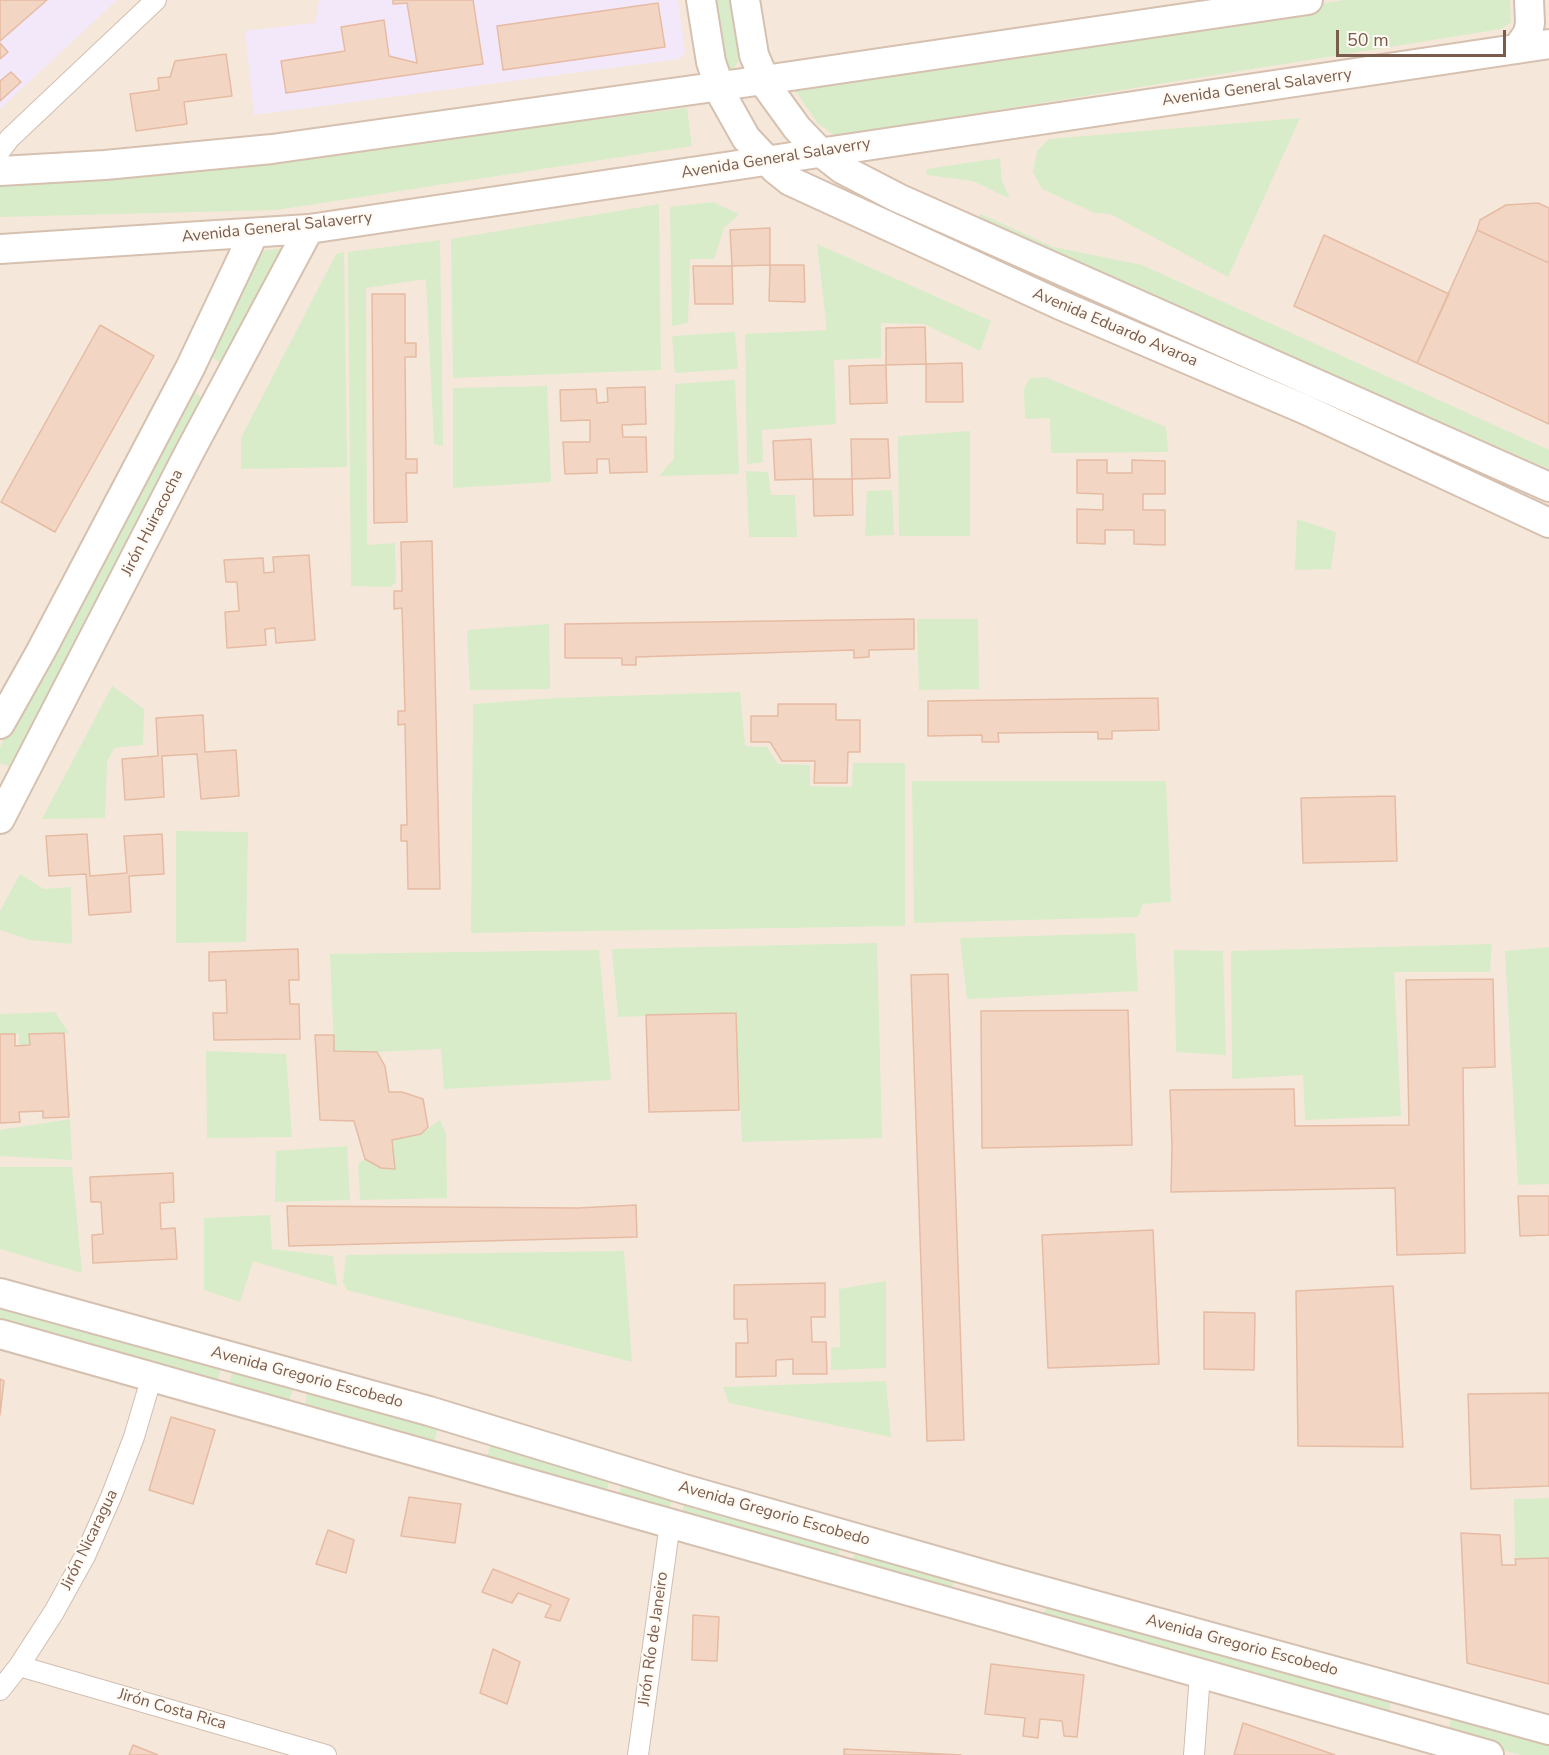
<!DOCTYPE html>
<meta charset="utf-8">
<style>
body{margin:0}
#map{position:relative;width:1549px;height:1755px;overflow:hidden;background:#fdf6ec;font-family:"Nunito Sans",sans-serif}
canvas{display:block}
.scale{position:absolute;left:1336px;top:30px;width:170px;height:27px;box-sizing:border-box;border:3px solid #7a5c4d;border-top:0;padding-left:8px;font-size:18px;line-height:21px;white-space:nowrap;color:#7a5c4d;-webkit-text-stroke:4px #fffaf3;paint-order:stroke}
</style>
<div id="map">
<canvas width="1549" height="1755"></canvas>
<div class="scale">50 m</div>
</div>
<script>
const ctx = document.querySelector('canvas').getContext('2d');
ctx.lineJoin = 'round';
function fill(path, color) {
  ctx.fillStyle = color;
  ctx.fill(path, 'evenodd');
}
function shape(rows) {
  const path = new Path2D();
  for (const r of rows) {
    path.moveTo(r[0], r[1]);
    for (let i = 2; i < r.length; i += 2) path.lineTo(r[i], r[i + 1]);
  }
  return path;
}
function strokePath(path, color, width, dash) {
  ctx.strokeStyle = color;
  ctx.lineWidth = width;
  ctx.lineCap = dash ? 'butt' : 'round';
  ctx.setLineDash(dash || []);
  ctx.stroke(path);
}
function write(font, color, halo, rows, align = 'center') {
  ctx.font = font + ' "Nunito Sans",sans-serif';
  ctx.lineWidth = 4.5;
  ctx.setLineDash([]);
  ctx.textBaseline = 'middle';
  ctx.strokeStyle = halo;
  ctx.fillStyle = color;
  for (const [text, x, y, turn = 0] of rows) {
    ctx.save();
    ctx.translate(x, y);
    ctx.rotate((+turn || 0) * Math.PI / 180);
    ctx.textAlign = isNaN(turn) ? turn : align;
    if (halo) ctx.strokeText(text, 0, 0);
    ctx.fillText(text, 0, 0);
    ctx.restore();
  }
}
const residential = shape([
 [0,0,1549,0,1549,1755,0,1755]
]);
const education = shape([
 [0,0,117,0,0,109],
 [319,0,678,0,685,52,679,59,254,115,245,31,315,23]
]);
const green = shape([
 [712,0,730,0,739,60,733,69,725,70],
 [1344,0,1510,0,1511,22,1501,29,836,136,818,124,795,90],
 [687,108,692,146,276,210,0,217,0,182,269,160],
 [1300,118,1228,277,1110,214,1095,213,1042,189,1033,172,1037,151,1049,139],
 [1000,158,1002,181,1010,199,973,181,926,175,927,169],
 [713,202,739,214,724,228,714,259,690,259,688,323,672,326,670,207],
 [659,204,661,370,453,378,451,239],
 [981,214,1053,247,1142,265,1549,450,1549,469,977,219],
 [440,240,443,446,434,444,426,279,366,288,367,545,395,543,396,582,390,587,351,586,348,252],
 [817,244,991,321,980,351,924,324,881,323,881,358,834,360,836,424,762,430,763,462,747,464,745,334,827,330],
 [283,248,221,363,204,353,260,251],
 [344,252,347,467,241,469,241,438,336,254],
 [735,332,738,369,675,373,672,336],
 [1045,377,1166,427,1168,452,1051,453,1050,418,1025,419,1024,389,1030,378],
 [735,380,739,474,659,476,674,459,675,384],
 [547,386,551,482,453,488,453,388],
 [189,388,205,400,14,768,0,763,0,747],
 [970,431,970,536,899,536,898,436],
 [746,471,768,472,771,495,795,495,797,537,749,537],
 [892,490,894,535,865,536,867,491],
 [1297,519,1336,532,1331,569,1295,570],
 [917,619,978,619,979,689,919,690],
 [549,624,550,689,470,690,467,630],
 [112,686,144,709,143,745,114,748,107,762,105,818,42,819],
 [740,692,745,746,767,747,778,764,810,765,810,786,852,787,853,763,905,763,905,926,471,933,473,704,555,698],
 [912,781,1166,781,1171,902,1143,904,1138,917,914,923],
 [176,831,248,832,246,942,176,943],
 [20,874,44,889,71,887,72,944,30,940,0,930,0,911],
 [1135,933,1138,991,967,999,960,938],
 [877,943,882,1138,742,1142,736,1013,618,1017,612,949],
 [1492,944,1490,972,1394,972,1401,1116,1305,1120,1303,1075,1232,1079,1231,951],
 [1549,947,1549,1184,1518,1185,1505,951],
 [599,950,611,1080,444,1089,441,1049,377,1052,334,1051,330,954],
 [1174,950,1223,951,1226,1055,1176,1052],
 [55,1012,69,1033,34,1034,34,1045,19,1046,19,1034,0,1035,0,1014],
 [206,1051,286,1054,292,1137,207,1138],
 [70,1119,72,1160,0,1156,0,1130],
 [440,1120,446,1134,447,1198,360,1200,358,1164,365,1159,381,1168,395,1169,392,1140,421,1134],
 [347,1146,350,1200,275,1202,276,1151],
 [0,1167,72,1167,82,1273,0,1249],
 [270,1215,272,1249,333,1256,337,1286,253,1261,240,1302,204,1290,204,1218],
 [624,1251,632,1362,347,1290,343,1282,346,1255],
 [886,1281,886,1368,831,1370,831,1348,840,1347,839,1289],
 [0,1306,221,1368,216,1387,0,1320],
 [233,1370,294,1387,289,1401,228,1387],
 [886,1381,891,1437,729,1403,723,1387],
 [308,1389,438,1426,434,1443,304,1408],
 [492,1438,611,1474,606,1494,486,1461],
 [623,1478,674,1491,669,1511,618,1498],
 [1549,1498,1549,1558,1515,1559,1514,1499],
 [686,1500,841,1545,837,1564,680,1516],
 [856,1550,955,1577,949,1598,850,1570],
 [1049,1601,1390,1700,1390,1718,1039,1622],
 [1451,1719,1455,1719,1549,1745,1549,1755,1521,1755,1453,1736,1449,1730]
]);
const building = shape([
 [0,0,47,0,0,41,0,0],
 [393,0,473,0,483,64,286,93,281,61,345,51,341,27,384,20,389,56,417,63,407,3,393,4,393,0],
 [658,3,665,47,503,70,497,26,658,3],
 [0,43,8,52,0,59,0,43],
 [226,54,232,96,184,102,187,124,136,131,130,94,159,90,158,78,170,77,175,61,226,54],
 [11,72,21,82,0,101,0,81,11,72],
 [1538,203,1549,208,1549,263,1477,230,1480,220,1506,205,1538,203],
 [770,228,770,265,732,266,730,230,770,228],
 [1477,230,1549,263,1549,424,1417,363,1477,230],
 [1324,235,1449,294,1417,363,1294,306,1324,235],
 [770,265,804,265,805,302,769,301,770,265],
 [693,266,732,266,733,304,695,304,693,266],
 [372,294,405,294,405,343,416,343,416,357,405,357,406,459,417,459,417,473,406,473,407,522,374,523,372,294],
 [100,325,154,356,55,532,1,502,100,325],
 [925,327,926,364,886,365,886,328,925,327],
 [962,363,963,402,926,402,926,364,962,363],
 [886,365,887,403,850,404,849,366,886,365],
 [645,387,646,424,622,425,623,437,646,437,647,472,610,473,609,459,597,459,597,473,565,474,563,442,590,442,590,420,561,421,560,390,596,389,597,403,608,402,607,388,645,387],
 [811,439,813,479,775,480,773,441,811,439],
 [851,439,888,439,890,478,852,479,851,439],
 [1077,460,1107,460,1107,473,1132,473,1132,460,1165,461,1165,494,1143,494,1143,510,1165,510,1165,545,1134,544,1134,530,1105,530,1105,544,1077,543,1077,509,1103,510,1103,494,1077,493,1077,460],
 [813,479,852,479,853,515,814,516,813,479],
 [432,541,440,889,408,889,407,841,401,841,401,825,407,825,405,724,398,725,398,711,405,711,402,608,394,609,394,591,402,591,401,542,432,541],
 [309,555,315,640,276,643,275,628,265,629,266,645,227,648,225,612,239,611,237,582,226,582,224,560,263,558,264,573,274,572,273,557,309,555],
 [914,619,914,649,869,650,869,657,854,658,854,650,636,657,636,665,622,665,622,658,565,658,565,624,914,619],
 [1158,698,1159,730,1112,731,1112,739,1098,739,1098,732,998,733,999,742,982,742,982,735,928,736,928,701,1158,698],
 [778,704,836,704,836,720,860,720,860,752,848,752,847,783,814,783,815,761,782,761,770,742,751,742,751,716,778,716,778,704],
 [203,715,205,752,236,750,239,796,201,799,197,754,162,756,164,797,125,800,122,759,158,756,156,718,203,715],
 [1395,796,1397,861,1303,863,1301,798,1395,796],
 [87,834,90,876,127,873,124,836,162,834,164,874,129,876,131,912,89,915,86,874,49,876,46,836,87,834],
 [298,949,299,980,289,980,290,1004,299,1004,300,1039,214,1040,213,1013,227,1013,226,980,209,981,209,952,298,949],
 [948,974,964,1440,927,1441,911,975,948,974],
 [1493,979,1495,1067,1463,1068,1465,1253,1397,1255,1395,1188,1171,1192,1172,1147,1170,1090,1294,1089,1295,1126,1409,1125,1406,980,1493,979],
 [1128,1010,1132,1145,982,1148,981,1011,1128,1010],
 [736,1013,739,1110,649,1112,646,1015,736,1013],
 [64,1033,69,1117,43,1118,43,1111,19,1112,20,1122,0,1123,0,1034,15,1034,15,1046,30,1045,29,1034,64,1033],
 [315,1035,334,1035,334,1051,377,1052,385,1066,389,1092,402,1092,423,1099,428,1127,421,1134,392,1140,395,1169,381,1168,365,1159,354,1121,320,1120,315,1035],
 [173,1173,174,1202,160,1203,161,1229,175,1228,177,1259,93,1263,92,1235,103,1234,101,1202,91,1202,90,1177,173,1173],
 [1518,1196,1549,1196,1549,1235,1520,1236,1518,1196],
 [636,1205,637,1237,289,1246,287,1206,578,1208,636,1205],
 [1153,1230,1159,1364,1048,1368,1042,1235,1153,1230],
 [825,1283,825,1317,811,1317,812,1342,826,1342,827,1374,793,1374,793,1359,776,1360,776,1376,736,1377,736,1343,748,1343,747,1319,734,1319,734,1285,825,1283],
 [1393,1286,1403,1447,1298,1446,1296,1291,1393,1286],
 [1204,1312,1255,1313,1254,1370,1204,1369,1204,1312],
 [0,1379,4,1381,0,1415,0,1379],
 [1549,1393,1549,1486,1471,1489,1468,1394,1549,1393],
 [171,1417,215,1430,193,1504,149,1490,171,1417],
 [409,1497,461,1504,455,1543,401,1536,409,1497],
 [328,1530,354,1540,346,1573,316,1564,328,1530],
 [1461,1533,1500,1535,1502,1565,1516,1565,1515,1559,1549,1558,1549,1684,1467,1663,1461,1533],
 [493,1569,569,1599,560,1621,545,1617,551,1605,518,1593,512,1603,482,1592,493,1569],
 [693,1615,719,1617,717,1661,692,1660,693,1615],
 [493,1649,520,1662,507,1704,480,1693,493,1649],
 [991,1664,1084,1675,1077,1737,1064,1736,1062,1721,1040,1719,1038,1738,1023,1736,1025,1718,985,1714,991,1664],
 [1243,1723,1335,1755,1234,1755,1243,1723],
 [133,1745,158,1755,129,1755,133,1745],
 [844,1749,961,1755,844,1755,844,1749]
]);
const street = shape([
 [0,151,10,138,156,0],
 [19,1666,326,1755],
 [0,1690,19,1666,54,1612,85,1556,111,1497,134,1437,152,1376],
 [638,1755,670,1523],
 [1194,1755,1200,1674]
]);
const secondary = shape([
 [701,0,711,62,723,97,746,138,775,169,790,181,1058,304,1304,409,1549,523],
 [745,0,754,55,768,88,797,128,819,151,842,169,898,198,1549,487],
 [1517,49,1528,33,1530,23,1529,0],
 [0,171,105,165,272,149,764,80,1308,0],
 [0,249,309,229,1549,44],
 [0,724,41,651,190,368,254,233],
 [0,819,189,453,309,229],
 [0,1293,429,1411,684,1489,1003,1580,1549,1730],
 [0,1334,1489,1755]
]);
const streetNames = [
 ["Avenida General Salaverry",1257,88,-8],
 ["Avenida General Salaverry",776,159,-9],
 ["Avenida General Salaverry",277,228,-6],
 ["Avenida Eduardo Avaroa",1115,328,23],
 ["Jirón Huiracocha",153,523,-63],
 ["Avenida Gregorio Escobedo",307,1378,15],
 ["Avenida Gregorio Escobedo",774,1514,16],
 ["Jirón Nicaragua",90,1540,-64],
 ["Jirón Río de Janeiro",654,1639,-82],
 ["Avenida Gregorio Escobedo",1242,1646,15],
 ["Jirón Costa Rica",172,1710,16]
];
fill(residential, '#f5e8da');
fill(education, '#f3e8fa');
fill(green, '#d8ecc9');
fill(building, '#f3d5c3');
strokePath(building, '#e6bba3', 1.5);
strokePath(street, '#d1beb0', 22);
strokePath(secondary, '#d6c0b0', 32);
strokePath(street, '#fff', 20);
strokePath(secondary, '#fff', 28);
write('16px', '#7a5c4d', '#fffaf3', streetNames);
</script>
